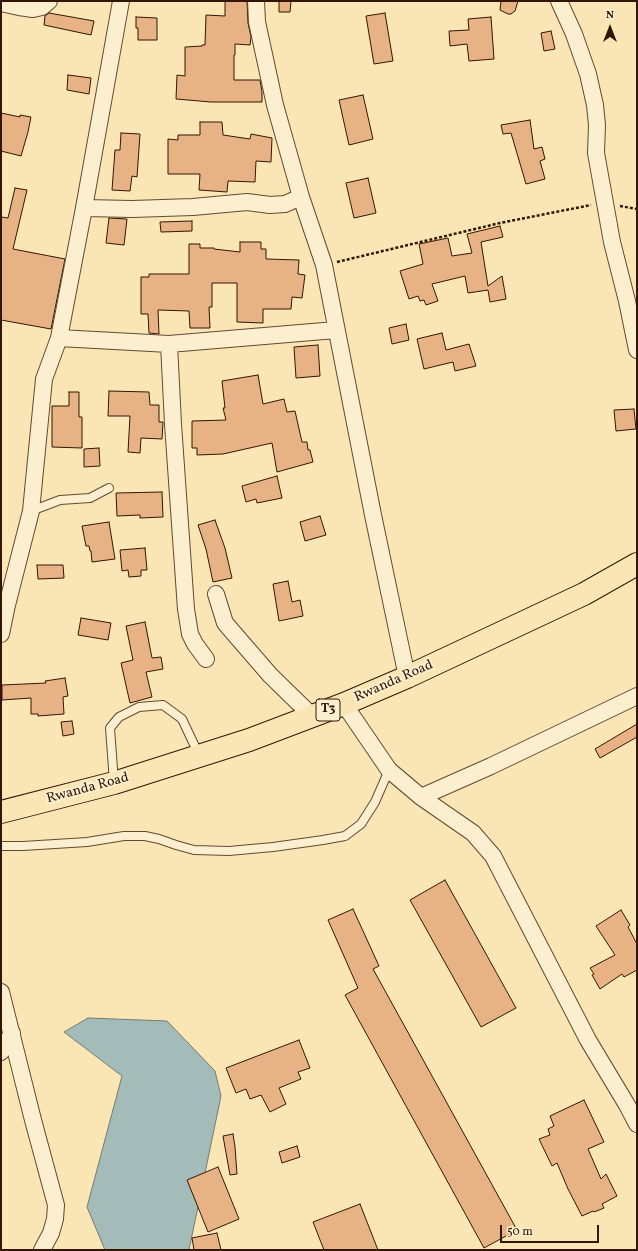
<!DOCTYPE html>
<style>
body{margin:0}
#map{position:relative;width:638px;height:1251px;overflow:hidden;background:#fae6b5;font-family:Vollkorn,serif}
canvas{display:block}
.frame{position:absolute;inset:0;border:2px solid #321503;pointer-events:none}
.north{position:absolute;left:590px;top:8px;width:40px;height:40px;-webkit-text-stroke:3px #fcefcf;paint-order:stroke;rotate:0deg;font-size:11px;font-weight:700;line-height:16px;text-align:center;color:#321503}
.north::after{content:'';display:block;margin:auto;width:14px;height:18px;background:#321503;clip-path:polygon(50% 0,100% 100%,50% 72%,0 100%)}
.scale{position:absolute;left:500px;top:1225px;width:99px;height:18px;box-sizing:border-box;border:2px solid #321503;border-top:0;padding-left:5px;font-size:12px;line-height:14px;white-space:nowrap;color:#321503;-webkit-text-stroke:3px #fcefcf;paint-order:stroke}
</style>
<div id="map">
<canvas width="638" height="1251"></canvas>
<div class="frame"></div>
<div class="north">N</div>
<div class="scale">50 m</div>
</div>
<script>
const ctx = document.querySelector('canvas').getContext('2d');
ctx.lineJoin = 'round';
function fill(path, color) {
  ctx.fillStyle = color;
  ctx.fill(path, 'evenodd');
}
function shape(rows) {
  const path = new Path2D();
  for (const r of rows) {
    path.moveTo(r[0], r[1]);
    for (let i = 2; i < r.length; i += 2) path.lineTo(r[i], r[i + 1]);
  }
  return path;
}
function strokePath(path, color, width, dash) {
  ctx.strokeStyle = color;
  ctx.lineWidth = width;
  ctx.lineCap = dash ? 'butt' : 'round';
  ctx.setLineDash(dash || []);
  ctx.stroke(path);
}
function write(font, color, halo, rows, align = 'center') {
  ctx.font = font + ' Vollkorn,serif';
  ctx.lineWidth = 4;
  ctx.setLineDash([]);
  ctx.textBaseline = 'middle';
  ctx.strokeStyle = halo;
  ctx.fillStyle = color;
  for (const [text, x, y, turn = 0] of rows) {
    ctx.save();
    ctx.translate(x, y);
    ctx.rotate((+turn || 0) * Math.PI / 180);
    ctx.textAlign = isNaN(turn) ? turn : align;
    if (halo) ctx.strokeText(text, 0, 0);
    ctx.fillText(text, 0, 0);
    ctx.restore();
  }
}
const water = shape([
 [88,1018,167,1021,215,1071,221,1096,189,1250,105,1250,87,1207,122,1076,64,1032,88,1018]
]);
const building = shape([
 [225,1,247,1,248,23,251,37,250,45,235,44,235,55,234,55,234,80,260,80,262,92,262,102,211,102,176,99,177,75,185,76,185,47,202,46,202,45,205,45,206,15,225,16,225,1],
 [279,1,291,1,290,12,279,12,279,1],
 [501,1,518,1,515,11,511,14,508,14,500,10,501,1],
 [49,13,94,21,91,35,44,25,45,16,49,13],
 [385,13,393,61,374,64,366,16,385,13],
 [136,17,157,18,157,40,138,40,138,28,136,28,136,17],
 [491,17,494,59,469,61,467,44,450,46,449,31,469,30,468,19,491,17],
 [551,31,555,49,544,51,541,33,551,31],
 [68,75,91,78,89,94,67,90,68,75],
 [363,95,373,139,349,145,339,100,363,95],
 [1,113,20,117,20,115,31,117,28,132,21,156,1,151,1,113],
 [530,120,534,149,542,147,545,159,540,161,545,179,526,184,511,133,503,134,501,125,530,120],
 [200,122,222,122,223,135,250,139,251,134,272,138,271,162,256,161,255,182,228,181,227,192,199,190,200,174,168,174,168,139,178,140,178,135,200,135,200,122],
 [121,133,140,134,137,177,132,176,130,191,112,190,115,150,120,150,121,133],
 [368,178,376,213,354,218,346,183,368,178],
 [15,188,27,190,13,249,65,259,51,329,1,320,1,217,8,218,15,188],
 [109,218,127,219,124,245,106,243,109,218],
 [192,221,192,231,161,232,160,222,192,221],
 [500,226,503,237,481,242,488,286,502,276,506,299,490,302,488,290,468,293,465,276,432,284,438,301,426,305,424,300,420,301,418,296,409,299,400,271,423,264,419,244,448,238,452,256,472,253,467,234,500,226],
 [240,242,261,242,261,249,266,249,266,259,299,260,298,274,305,275,302,298,292,297,291,309,263,309,263,323,237,322,237,283,212,283,212,307,209,307,210,328,190,328,189,311,158,310,159,334,149,333,148,314,141,314,141,277,149,277,149,274,189,274,189,244,200,244,200,248,214,248,214,249,240,252,240,242],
 [406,324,409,340,392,344,389,328,406,324],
 [442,333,446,350,469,344,476,366,455,371,453,362,424,369,417,339,442,333],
 [318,345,320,376,296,378,294,347,318,345],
 [258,375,263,404,284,399,287,412,295,411,302,442,307,442,308,450,310,450,313,462,277,472,272,443,223,454,197,455,197,448,192,448,192,421,226,420,223,408,225,408,222,381,258,375],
 [109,391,149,392,150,405,159,405,159,422,163,422,162,439,141,438,140,453,128,452,130,416,108,416,109,391],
 [69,392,79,392,79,417,82,417,82,448,52,447,52,406,69,406,69,392],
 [634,409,636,429,616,431,614,410,634,409],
 [99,448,100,466,84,467,84,449,99,448],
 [277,476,282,498,257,503,256,499,246,502,242,486,277,476],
 [162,492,163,517,140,518,140,515,117,516,116,493,162,492],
 [320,516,326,535,305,541,300,522,320,516],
 [215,520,225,548,232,578,213,582,206,549,198,525,215,520],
 [109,522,115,559,92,562,91,551,90,551,89,546,86,546,82,526,109,522],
 [145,548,147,570,141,570,141,576,129,577,128,570,122,571,120,550,145,548],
 [37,565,63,565,64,578,38,579,37,565],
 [288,581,292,602,300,600,303,616,279,621,273,584,288,581],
 [81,618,111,623,108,640,78,635,81,618],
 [145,622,152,658,161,657,163,669,146,672,152,697,130,703,121,663,133,660,126,626,145,622],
 [65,678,68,696,63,697,64,714,38,716,38,714,31,714,31,698,2,700,2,685,46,683,45,681,65,678],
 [72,721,74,734,63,736,61,722,72,721],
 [637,724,637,737,600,758,595,749,637,724],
 [445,880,516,1008,481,1027,410,900,445,880],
 [353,909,379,966,373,969,517,1230,484,1248,345,995,358,988,328,920,353,909],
 [621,910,630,925,628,927,637,944,637,970,624,977,622,974,600,989,592,975,594,974,590,968,615,955,596,926,621,910],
 [299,1040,310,1068,298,1072,301,1079,279,1088,286,1104,270,1112,261,1095,250,1099,246,1089,236,1093,226,1068,299,1040],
 [584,1100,604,1142,588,1149,601,1179,606,1174,617,1196,602,1204,604,1208,594,1212,593,1211,582,1216,568,1189,557,1163,552,1166,539,1139,550,1135,548,1129,554,1126,550,1116,584,1100],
 [233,1134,235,1147,237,1174,230,1175,223,1136,233,1134],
 [297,1146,300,1157,282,1163,279,1152,297,1146],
 [218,1167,239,1219,208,1232,187,1180,218,1167],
 [360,1204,378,1250,324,1250,313,1222,360,1204],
 [217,1233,221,1250,194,1250,192,1238,217,1233]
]);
const path = shape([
 [620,206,637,209],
 [337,262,500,223,591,205]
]);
const service = shape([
 [31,511,60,500,90,498,109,488],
 [114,782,110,728,119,717,139,707,163,705,182,719,199,755],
 [1,846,23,846,87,842,124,836,145,836,159,839,176,845,194,850,229,851,273,847,323,840,345,836,361,824,375,802,389,770]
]);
const minor = shape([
 [256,1,257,22,275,105,301,197,324,265,373,515,407,677],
 [559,1,574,34,588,74,595,105,597,125,596,153,612,242,627,301,637,350],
 [1,3,19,7,33,9,42,7,49,1],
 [84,208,132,209,193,207,247,202,270,205,285,204,301,197],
 [59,338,169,344,336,330],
 [169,344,173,424,186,609,190,634,195,644,206,659],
 [216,594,225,623,270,675,312,716],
 [1,634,7,605,31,511,44,379,59,338,84,208,121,1],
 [344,704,389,770,421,797,473,833,493,856,588,1040,627,1105,637,1124],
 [421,797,491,766,637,696],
 [1,992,33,1120,56,1205,55,1219,51,1233,42,1250],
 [1,1052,12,1033]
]);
const trunk = shape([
 [1,812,114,783,249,740,344,704,407,677,584,594,637,564]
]);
const shields = [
 [328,710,24]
];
const shieldNames = [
 ["T3",328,710]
];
const streetNames = [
 ["Rwanda Road",394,682,-24],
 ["Rwanda Road",88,789,-15]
];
fill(water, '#a4bcb9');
strokePath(water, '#767970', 1);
fill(building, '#e8b384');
strokePath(building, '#321503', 1);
strokePath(service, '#644930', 10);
strokePath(minor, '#644930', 18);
strokePath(trunk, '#321503', 24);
strokePath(path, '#321503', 2.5, [3, 2]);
strokePath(service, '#fcefcf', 8);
strokePath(minor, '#fcefcf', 16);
strokePath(trunk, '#fae6b5', 22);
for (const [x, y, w] of shields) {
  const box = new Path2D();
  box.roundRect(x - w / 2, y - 11, w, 22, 3);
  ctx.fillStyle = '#fcefcf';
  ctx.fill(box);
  strokePath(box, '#321503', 1);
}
write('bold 13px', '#321503', null, shieldNames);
write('14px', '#321503', '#fcefcf', streetNames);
</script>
